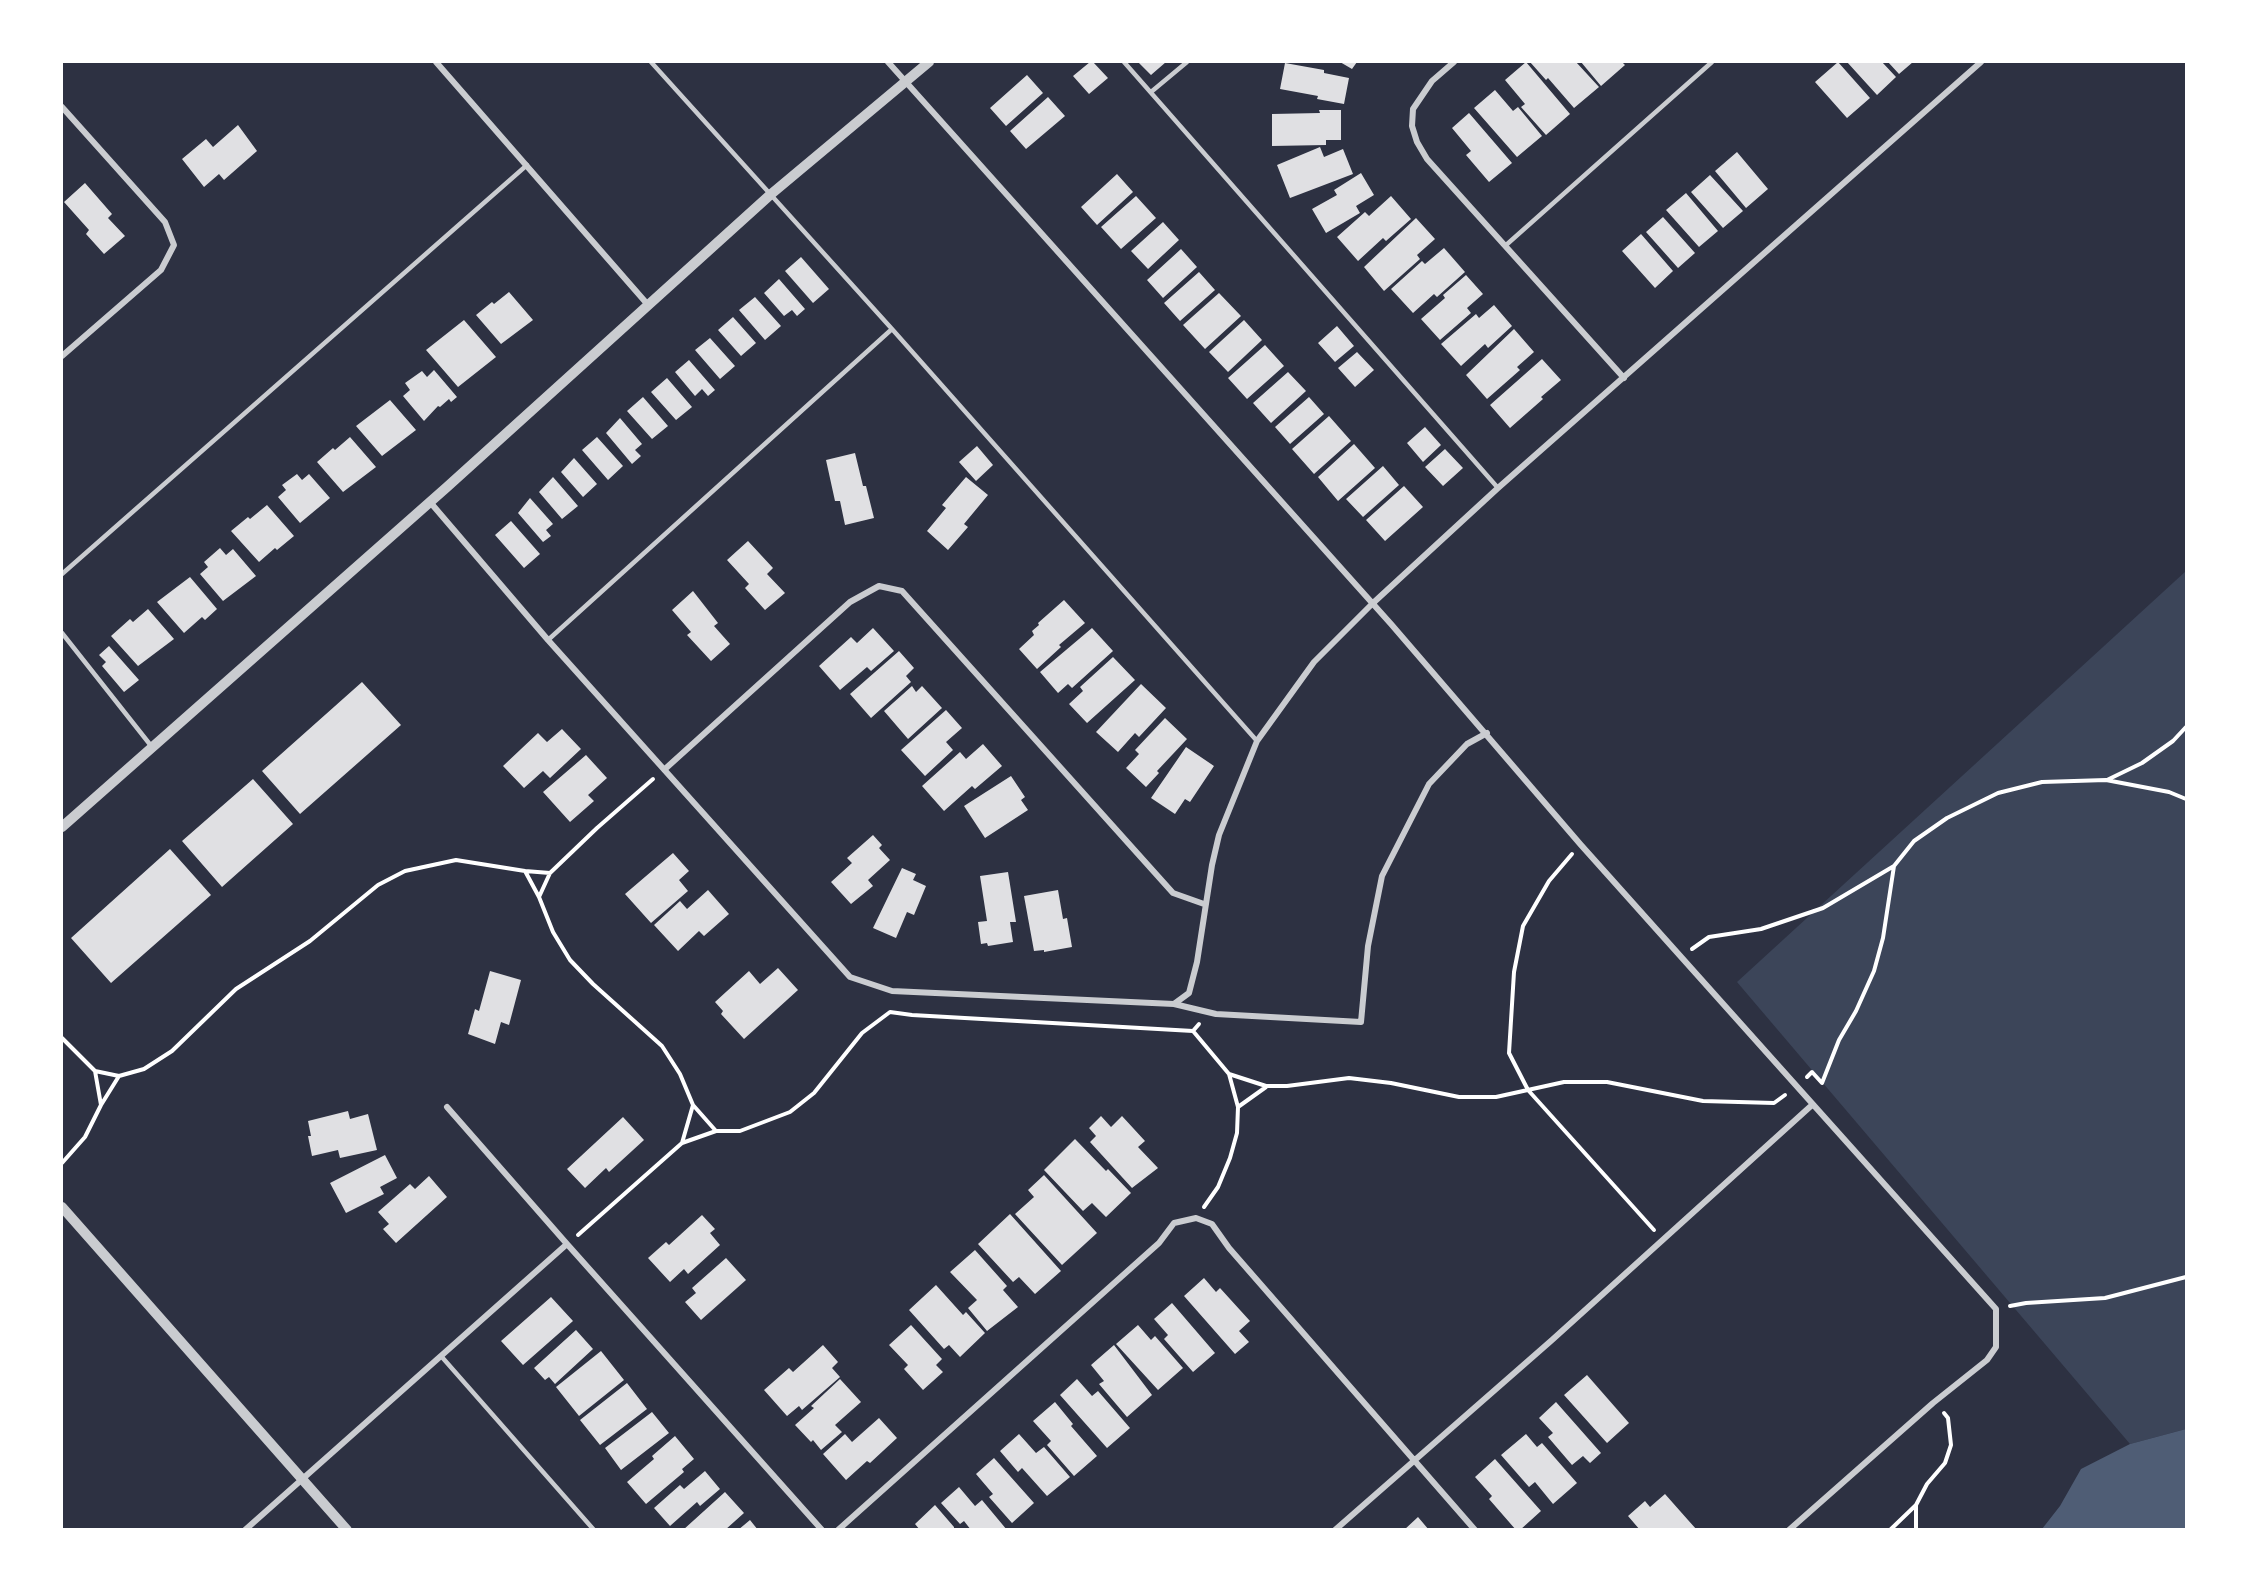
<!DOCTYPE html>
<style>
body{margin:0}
#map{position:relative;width:2248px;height:1591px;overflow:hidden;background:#2d3142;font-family:Arial,sans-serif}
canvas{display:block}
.frame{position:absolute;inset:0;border:63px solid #fff;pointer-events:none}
</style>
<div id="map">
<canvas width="2248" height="1591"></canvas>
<div class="frame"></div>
</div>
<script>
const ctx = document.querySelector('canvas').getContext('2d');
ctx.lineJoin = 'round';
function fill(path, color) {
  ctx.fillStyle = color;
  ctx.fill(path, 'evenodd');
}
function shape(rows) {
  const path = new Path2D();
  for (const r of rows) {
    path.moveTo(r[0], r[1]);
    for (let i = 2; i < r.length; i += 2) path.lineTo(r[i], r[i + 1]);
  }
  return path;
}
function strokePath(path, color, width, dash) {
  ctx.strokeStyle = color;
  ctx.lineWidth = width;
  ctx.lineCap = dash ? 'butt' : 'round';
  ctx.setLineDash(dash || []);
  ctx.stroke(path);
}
const green = shape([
 [2186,571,2186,1429,2130,1444,1737,982]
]);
const water = shape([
 [2186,1429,2186,1529,2042,1529,2060,1506,2081,1469,2130,1444]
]);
const building = shape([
 [1090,62,1093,62,1108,78,1089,94,1073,76],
 [1138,62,1166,62,1151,75],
 [1340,62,1357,62,1352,69],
 [1526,62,1570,114,1546,135,1521,107,1525,104,1505,80],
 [1530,62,1576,62,1599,87,1574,108,1548,78,1546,80],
 [1581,62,1622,62,1625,65,1601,86],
 [1838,62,1870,98,1847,118,1815,82],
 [1847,62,1882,62,1896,77,1877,95],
 [1888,62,1913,62,1899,74],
 [1285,63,1324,70,1324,73,1349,78,1344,104,1317,99,1318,96,1280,89],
 [1027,75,1043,93,1006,126,990,108],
 [1495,90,1513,111,1518,107,1542,136,1517,157,1474,108],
 [1048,97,1065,116,1026,149,1010,131],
 [1319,110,1341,110,1341,140,1326,140,1326,145,1272,146,1272,114,1320,113],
 [1469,113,1512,163,1489,182,1466,155,1471,151,1452,128],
 [238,125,257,151,224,180,219,174,204,187,182,159,206,139,213,147],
 [1320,147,1324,157,1343,149,1353,174,1290,198,1277,165],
 [1737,152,1768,189,1746,208,1715,171],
 [1361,173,1374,195,1356,206,1360,213,1326,233,1312,209,1337,195,1334,190],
 [1117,174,1133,192,1097,225,1081,207],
 [1710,175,1743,211,1723,228,1691,192],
 [85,183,112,214,108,218,125,236,104,254,86,234,89,230,64,202],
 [1686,193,1718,231,1699,247,1666,210],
 [1136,196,1156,218,1121,249,1101,227],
 [1391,196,1411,219,1386,241,1383,238,1358,261,1337,237,1365,212,1369,216],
 [1663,217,1695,253,1678,268,1646,232],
 [1416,218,1435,239,1417,255,1420,259,1384,291,1364,267],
 [1163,222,1179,240,1148,269,1131,251],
 [1641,234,1673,271,1655,288,1622,251],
 [1444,248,1465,272,1437,297,1434,294,1413,313,1391,289,1422,261,1425,264],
 [1181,249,1197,267,1163,298,1147,280],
 [801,257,829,289,813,303,785,271],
 [1199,272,1215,290,1180,321,1164,303],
 [1466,275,1483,294,1467,308,1471,313,1440,340,1421,319,1445,298,1443,295],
 [779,279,805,309,797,316,792,310,784,316,764,293],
 [509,292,533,320,501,344,476,315,492,302,494,304],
 [1219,293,1241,316,1205,349,1183,325],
 [755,297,781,326,765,340,739,310],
 [1494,305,1512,326,1488,348,1485,344,1461,366,1441,344,1476,314,1479,318],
 [733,317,756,343,741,356,718,330],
 [464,320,496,357,458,387,426,350],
 [1244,320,1262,340,1228,372,1209,352],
 [1337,326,1354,346,1335,362,1318,343],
 [1514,329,1534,352,1517,367,1520,370,1487,399,1466,375],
 [710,338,735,366,720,379,695,350],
 [1265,345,1284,366,1247,399,1228,378],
 [1357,352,1374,370,1355,387,1338,368],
 [1542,359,1561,380,1541,397,1543,399,1510,428,1490,405],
 [689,360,715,390,708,396,702,389,695,396,675,372],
 [434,370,457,397,451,402,449,399,440,407,438,406,424,421,403,396,410,390,405,383,422,371,427,377],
 [1288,372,1306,391,1271,423,1253,403],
 [667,378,692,407,676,420,651,392],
 [643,397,668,426,652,439,627,411],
 [1309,397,1324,414,1290,444,1275,427],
 [390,400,416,430,382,456,356,426],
 [1329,416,1351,441,1314,474,1292,449],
 [620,418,642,444,635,450,641,456,632,464,606,433],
 [1425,427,1441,445,1423,462,1407,443],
 [350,437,376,467,343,492,317,462,333,448,335,450],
 [597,437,623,466,608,480,582,450],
 [1354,444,1375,468,1338,501,1318,477],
 [977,446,993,465,976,481,959,462],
 [1445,449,1463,468,1443,486,1425,467],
 [855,453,863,486,866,486,874,518,845,525,840,501,835,501,826,460],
 [574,458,597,484,583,497,561,472],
 [1383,466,1399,485,1363,517,1346,499],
 [297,474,302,480,309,474,330,498,300,523,278,497,286,490,282,485],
 [553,477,578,506,562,519,539,492],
 [966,477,988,495,964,524,968,527,948,550,927,531,946,508,942,505],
 [1404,486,1423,507,1385,541,1366,520],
 [530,498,553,524,546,530,551,536,543,542,518,513],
 [267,505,294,536,277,550,275,548,259,562,231,531,248,517,250,519],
 [511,521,540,554,524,568,495,535],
 [748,541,773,568,767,574,785,593,765,610,745,588,749,584,727,560],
 [220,548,226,555,233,549,256,576,223,601,200,574,208,567,204,562],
 [190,577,217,609,205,620,202,617,184,633,157,602],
 [693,591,718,623,714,626,730,644,711,661,687,635,691,632,672,610],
 [1064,600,1085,623,1059,645,1061,647,1037,669,1019,649,1034,635,1032,631,1039,625,1038,623],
 [148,609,174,639,138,666,111,636,130,619,133,622],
 [873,628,894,651,871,671,867,667,840,690,819,666,851,637,857,643],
 [1092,628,1113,651,1072,688,1068,684,1058,693,1040,672],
 [109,646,139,680,124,692,102,666,106,662,99,655],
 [899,651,914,668,906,676,911,682,871,718,850,694],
 [1113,657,1135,680,1087,723,1069,704,1083,691,1080,687],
 [362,682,401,725,300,814,262,771],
 [1141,684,1166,708,1139,737,1135,733,1118,752,1096,732],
 [912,686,916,692,922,686,942,708,908,739,884,711],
 [946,710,962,728,946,742,953,750,925,776,901,750],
 [1165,718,1187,739,1157,771,1159,773,1146,787,1126,768,1139,754,1135,750],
 [562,729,581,749,550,778,543,771,524,788,503,766,538,733,547,742],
 [983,744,1002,766,975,789,972,786,944,811,922,786,960,752,966,759],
 [1186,747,1214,766,1190,802,1185,799,1175,814,1151,798],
 [586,755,607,778,588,795,594,801,570,822,543,792],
 [1011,776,1025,797,1021,800,1028,810,985,838,964,806],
 [253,779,293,824,222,887,182,841],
 [873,835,882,845,879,848,890,860,868,880,873,886,851,904,831,882,852,863,847,858],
 [170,849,211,895,111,983,71,938],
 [673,853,689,871,679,880,688,891,651,923,625,894],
 [902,868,916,874,913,880,926,886,914,915,907,912,896,938,873,928],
 [1008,872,1016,922,1010,922,1013,942,988,946,987,943,981,944,978,922,987,921,980,876],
 [708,890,729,914,704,936,699,931,678,951,654,925,680,901,687,909],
 [1058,890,1063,919,1067,918,1072,947,1044,952,1044,950,1034,951,1024,896],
 [778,968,798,990,744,1039,721,1014,723,1011,715,1002,749,971,760,984],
 [490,971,521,980,509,1025,501,1022,495,1044,468,1034,475,1009,479,1011],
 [348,1111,350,1119,368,1114,377,1150,340,1158,338,1150,312,1156,308,1136,311,1136,308,1121],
 [1101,1116,1111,1127,1122,1116,1145,1141,1138,1147,1158,1168,1132,1188,1090,1142,1096,1136,1089,1128],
 [623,1117,644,1140,609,1172,606,1168,585,1188,567,1169],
 [1075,1139,1106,1171,1108,1169,1131,1193,1106,1217,1092,1203,1083,1211,1044,1170],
 [385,1155,397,1178,380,1187,384,1194,346,1213,330,1183],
 [1044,1175,1097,1233,1062,1265,1015,1214,1034,1197,1028,1190],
 [429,1176,447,1197,396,1243,383,1229,389,1224,378,1212,410,1184,415,1189],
 [1010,1214,1061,1271,1035,1294,1019,1277,1013,1282,978,1244],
 [702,1215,715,1229,710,1233,720,1245,688,1274,684,1269,670,1282,648,1258,666,1242,669,1245],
 [975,1250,1007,1286,1003,1290,1018,1307,987,1331,968,1308,977,1300,950,1272],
 [726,1258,746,1280,701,1320,685,1302,696,1293,692,1288],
 [1204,1278,1216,1292,1220,1288,1250,1321,1239,1331,1249,1342,1235,1354,1184,1296],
 [936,1285,963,1315,966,1312,985,1333,960,1357,949,1345,944,1349,909,1310],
 [551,1297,573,1321,523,1365,501,1341],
 [1172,1303,1215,1353,1193,1372,1164,1339,1168,1335,1154,1319],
 [911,1325,942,1359,936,1365,943,1372,923,1390,904,1369,908,1365,889,1345],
 [1138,1325,1151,1340,1155,1336,1183,1368,1158,1390,1116,1344],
 [576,1330,593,1349,555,1384,549,1377,545,1380,534,1368],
 [823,1345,838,1362,832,1368,840,1377,802,1410,799,1406,787,1416,764,1390,789,1368,793,1372],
 [1114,1345,1152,1395,1127,1417,1099,1384,1104,1381,1091,1365],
 [601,1351,624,1380,579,1416,556,1387],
 [1587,1375,1629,1423,1607,1443,1564,1395],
 [840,1379,861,1402,835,1425,842,1432,821,1450,813,1440,811,1442,795,1425,814,1408,811,1406],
 [1077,1379,1092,1396,1098,1391,1130,1428,1107,1448,1060,1395],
 [627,1383,647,1409,600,1445,580,1420],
 [1055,1402,1073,1424,1071,1426,1097,1456,1074,1476,1047,1445,1051,1441,1033,1421],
 [1556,1402,1601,1453,1590,1463,1583,1456,1572,1465,1548,1437,1553,1433,1539,1418],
 [652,1412,669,1433,621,1470,605,1448],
 [879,1418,897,1438,870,1463,867,1461,846,1480,823,1454,845,1434,852,1442],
 [1019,1434,1036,1453,1044,1447,1070,1477,1047,1496,1022,1468,1018,1472,1000,1451],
 [1526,1434,1537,1447,1542,1443,1577,1483,1553,1504,1535,1482,1529,1487,1501,1455],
 [675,1436,694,1459,682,1469,684,1472,646,1504,627,1482,654,1459,652,1456],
 [994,1458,1034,1503,1012,1523,989,1497,993,1494,976,1474],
 [1495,1459,1541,1511,1520,1530,1516,1530,1489,1499,1492,1496,1475,1477],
 [705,1471,720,1489,700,1506,697,1502,670,1526,654,1508,680,1485,684,1489],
 [959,1487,975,1506,982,1500,1007,1530,971,1530,964,1521,960,1524,941,1503],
 [725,1492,744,1513,725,1530,683,1530],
 [1665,1494,1688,1520,1697,1530,1640,1530,1628,1516,1645,1501,1650,1507],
 [935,1505,954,1527,954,1530,920,1530,915,1524],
 [1418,1517,1429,1530,1404,1530],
 [750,1520,758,1530,738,1530]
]);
const path = shape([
 [653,779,597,828,550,873,539,897,553,932,570,960,593,984,662,1046,680,1074,693,1105,716,1131],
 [2107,780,2142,763,2173,741,2186,727],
 [1572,854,1549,881,1523,926,1514,972,1509,1053,1528,1090,1654,1230],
 [539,897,525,871,550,873],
 [1692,949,1709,937,1761,929,1823,908,1894,866,1914,841,1947,818,1998,793,2042,782,2106,780,2169,792,2186,799],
 [1199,1024,1193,1031,1229,1074,1266,1086,1287,1086,1349,1078,1391,1083,1459,1097,1496,1097,1564,1082,1607,1082,1703,1101,1774,1103,1785,1095],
 [62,1038,95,1071],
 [1229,1074,1238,1107],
 [1807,1077,1812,1072,1822,1083,1839,1040,1856,1011,1874,971,1883,938,1894,866],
 [101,1105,95,1071,119,1076,144,1069,172,1051,236,989,310,941,378,885,405,871,456,860,525,871],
 [682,1143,693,1105],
 [62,1163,85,1137,101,1105,119,1076],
 [1204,1207,1218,1187,1230,1158,1237,1133,1238,1107,1266,1087],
 [578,1235,682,1143,716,1131,740,1131,790,1112,814,1093,862,1033,890,1012,912,1015,1193,1031],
 [2010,1306,2026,1303,2105,1298,2186,1277],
 [1916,1505,1916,1530],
 [1890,1530,1916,1505,1927,1484,1945,1463,1951,1445,1948,1418,1944,1413]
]);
const service = shape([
 [651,62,892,329,1257,741],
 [1124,62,1498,488],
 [1151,92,1187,62],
 [1505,246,1712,62],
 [62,574,527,165],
 [62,633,152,747],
 [548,640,892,329],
 [441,1356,594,1530]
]);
const minor = shape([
 [436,62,649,306],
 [888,62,1391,624,1581,845,1996,1309,1996,1347,1987,1360,1933,1403,1789,1530],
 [1454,62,1432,81,1413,109,1412,126,1417,142,1427,159,1624,378],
 [62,107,165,222,174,245,161,270,62,356],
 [430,502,548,640,850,977,892,991,1174,1004,1189,993,1197,962,1212,865,1219,835,1257,741,1314,662,1372,604,1498,488,1981,62],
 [665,769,850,602,879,586,902,591,1173,893,1204,904],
 [1174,1004,1216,1014,1361,1022,1368,946,1382,876,1429,784,1467,744,1487,733],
 [447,1107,567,1244],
 [245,1530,567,1244,822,1530],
 [838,1530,1159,1243,1174,1223,1196,1218,1212,1224,1229,1248,1475,1530],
 [1335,1530,1552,1340,1812,1105]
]);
const tertiary = shape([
 [62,827,447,487,770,195,929,62],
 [62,1207,347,1530]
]);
fill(green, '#3c4559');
fill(water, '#4f5d75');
fill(building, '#e0e0e3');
strokePath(path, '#fff', 4);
strokePath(service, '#caccd0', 4.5);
strokePath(minor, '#caccd0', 6);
strokePath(tertiary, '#caccd0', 10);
</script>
